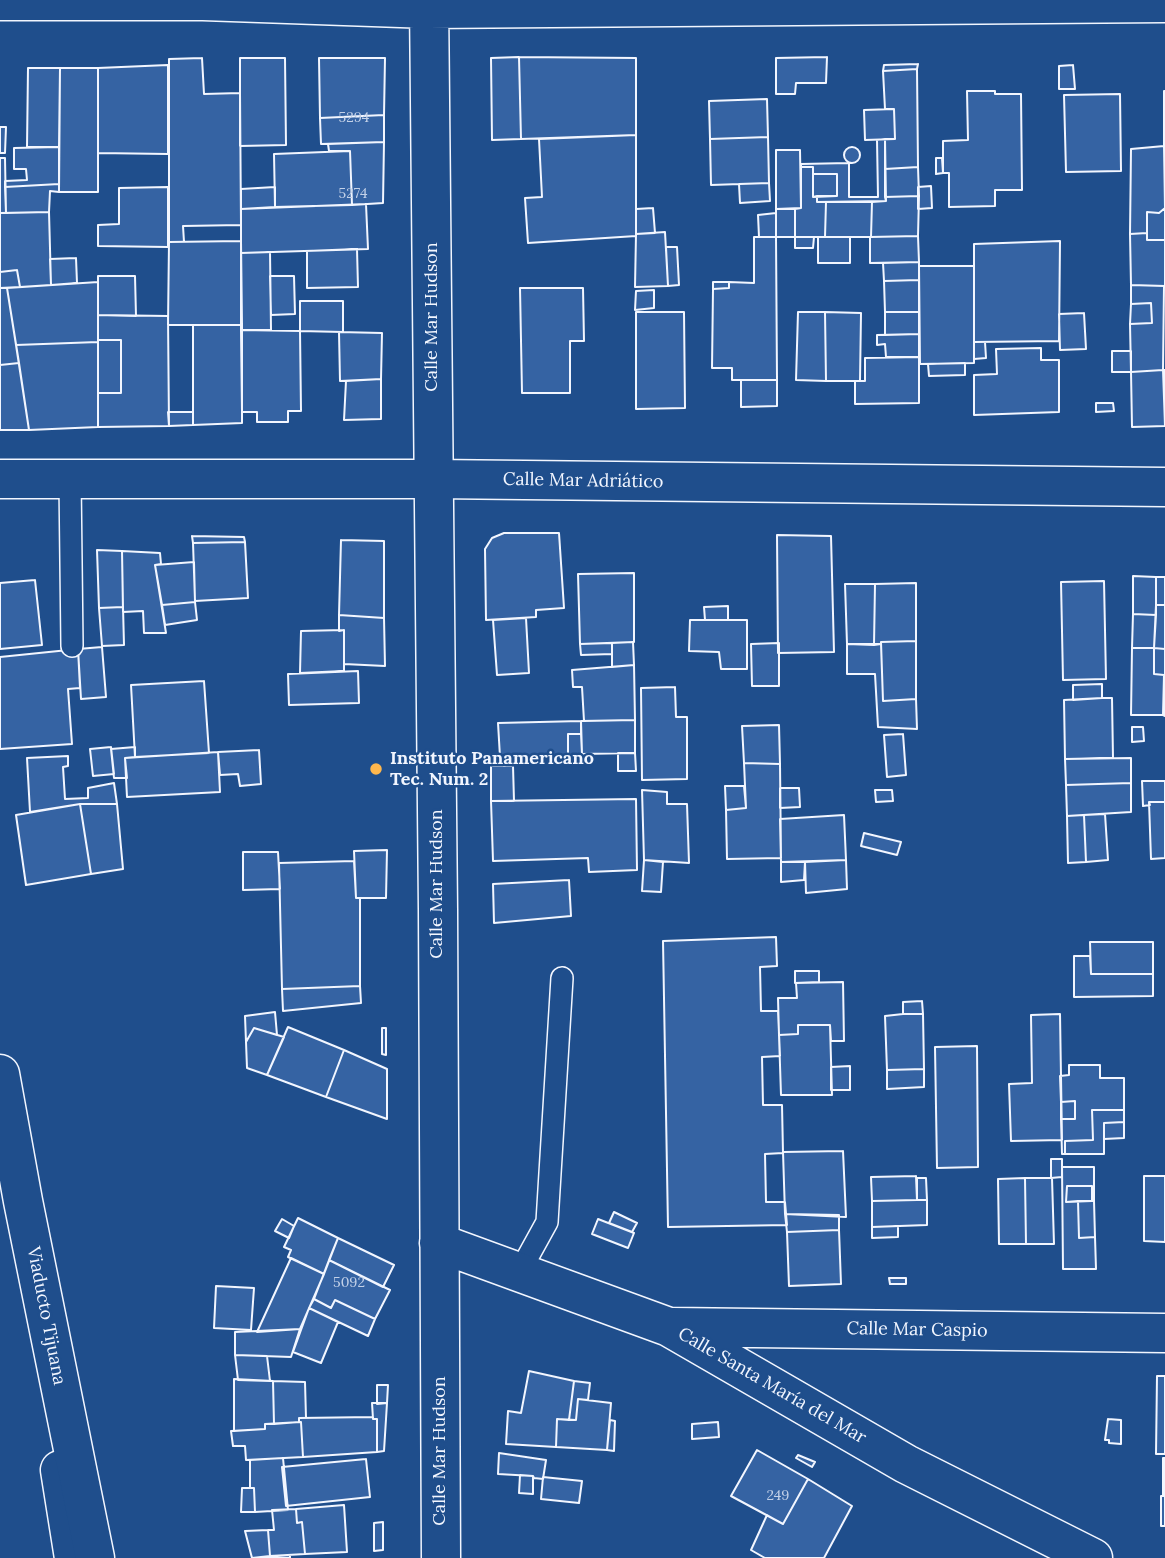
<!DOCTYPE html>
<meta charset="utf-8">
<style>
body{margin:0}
canvas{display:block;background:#1f4e8c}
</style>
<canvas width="1165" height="1558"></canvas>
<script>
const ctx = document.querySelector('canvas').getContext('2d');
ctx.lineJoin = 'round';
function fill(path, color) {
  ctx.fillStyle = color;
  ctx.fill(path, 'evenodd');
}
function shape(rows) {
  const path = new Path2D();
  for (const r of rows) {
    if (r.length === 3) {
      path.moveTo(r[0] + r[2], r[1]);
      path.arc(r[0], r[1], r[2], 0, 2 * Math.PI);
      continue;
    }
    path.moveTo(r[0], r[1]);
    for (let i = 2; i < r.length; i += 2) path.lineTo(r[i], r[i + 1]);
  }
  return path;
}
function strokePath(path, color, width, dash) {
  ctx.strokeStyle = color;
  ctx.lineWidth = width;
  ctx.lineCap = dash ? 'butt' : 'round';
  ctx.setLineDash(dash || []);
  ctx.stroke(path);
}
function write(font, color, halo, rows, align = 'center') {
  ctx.font = font + ' Lora,serif';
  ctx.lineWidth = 5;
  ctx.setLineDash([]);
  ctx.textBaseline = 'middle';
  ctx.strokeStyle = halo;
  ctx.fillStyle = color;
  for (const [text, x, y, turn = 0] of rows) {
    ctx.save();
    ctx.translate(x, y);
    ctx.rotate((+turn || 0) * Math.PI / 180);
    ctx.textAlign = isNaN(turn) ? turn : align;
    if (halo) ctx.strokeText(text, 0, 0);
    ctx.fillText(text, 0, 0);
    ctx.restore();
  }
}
const building = shape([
 [519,57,636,58,636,135,521,139,519,57],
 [519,57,521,139,492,140,491,58,519,57],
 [827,57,826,83,796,83,795,94,776,94,776,58,827,57],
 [202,58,204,94,240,93,241,225,183,226,184,242,169,242,169,59,202,58],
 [240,58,285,58,286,145,240,146,240,58],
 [319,58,385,58,384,115,320,118,319,58],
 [918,64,917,69,883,71,884,65,918,64],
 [168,65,168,154,98,153,98,68,168,65],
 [1073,65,1075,89,1059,89,1059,66,1073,65],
 [28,68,60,68,59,147,27,147,28,68],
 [60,68,98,68,98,192,59,192,60,68],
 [917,69,918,167,885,169,885,139,895,139,894,109,885,109,883,71,917,69],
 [967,91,995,91,995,94,1021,94,1022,190,995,190,995,206,949,207,949,173,943,173,943,141,968,140,967,91],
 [1164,91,1165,91,1165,207,1164,146,1164,91],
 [1120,94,1121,171,1066,172,1064,95,1120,94],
 [767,99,768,137,710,139,709,101,767,99],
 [894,109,895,139,865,140,864,110,894,109],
 [384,115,384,142,321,144,320,118,384,115],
 [0,127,6,127,5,153,0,153,0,127],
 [636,135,636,236,528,243,525,198,542,197,539,139,636,135],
 [768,137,769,183,711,185,710,139,768,137],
 [885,139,886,201,817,202,817,196,837,196,837,174,813,174,813,167,801,167,801,164,849,163,849,197,878,197,877,140,885,139],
 [384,142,383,203,352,205,350,151,329,151,328,144,384,142],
 [1164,146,1165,208,1159,213,1147,212,1147,233,1130,234,1131,149,1164,146],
 [59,147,59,184,5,187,5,181,27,180,26,169,14,169,14,148,59,147],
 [852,155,8],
 [776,150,800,150,801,208,776,209,776,150],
 [350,151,352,205,275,207,274,154,350,151],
 [0,158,5,158,6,213,0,213,0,158],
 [936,158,942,158,943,173,936,174,936,158],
 [801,167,813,167,813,197,817,196,817,202,826,202,825,237,795,237,795,209,801,208,801,167],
 [918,167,919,196,885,197,885,169,918,167],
 [813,174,837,174,837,196,813,197,813,174],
 [769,183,770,201,740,203,739,184,769,183],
 [59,184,59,192,50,191,49,212,6,213,5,187,59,184],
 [931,186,932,208,918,209,918,187,931,186],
 [168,187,168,247,98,246,98,225,119,224,119,188,168,187],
 [275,187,275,207,241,209,241,189,275,187],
 [919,196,918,236,871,237,872,202,886,201,885,197,919,196],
 [826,202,872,202,871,237,825,237,826,202],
 [366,204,368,249,241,253,241,209,366,204],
 [653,208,655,233,636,234,636,209,653,208],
 [1165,208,1165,240,1147,240,1147,212,1159,213,1165,208],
 [776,209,795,209,795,237,776,237,776,209],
 [49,212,51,285,20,287,17,270,0,272,0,213,49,212],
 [776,213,776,237,759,237,758,215,776,213],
 [665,232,668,286,635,287,636,234,665,232],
 [1147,233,1147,240,1165,240,1165,286,1131,285,1130,234,1147,233],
 [918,236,919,262,870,263,870,237,918,236],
 [754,237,776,237,777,380,732,380,732,368,712,368,713,289,729,288,729,282,754,283,754,237],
 [795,237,814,237,813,248,795,248,795,237],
 [818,237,850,237,850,263,818,263,818,237],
 [241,241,242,325,168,325,169,242,241,241],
 [1060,241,1059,341,974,342,974,244,1060,241],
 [666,247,677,247,679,285,668,286,666,247],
 [357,249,358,287,307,288,307,251,357,249],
 [270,252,271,330,241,330,241,253,270,252],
 [76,258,77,283,51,285,50,259,76,258],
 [919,262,919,280,884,281,883,263,919,262],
 [919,266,974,266,974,363,920,364,919,266],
 [17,270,20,287,0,288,0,272,17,270],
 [98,276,135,276,136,316,98,315,98,276],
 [270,276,294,276,295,314,271,315,270,276],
 [919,280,919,312,885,312,884,281,919,280],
 [98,282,98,342,16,345,7,288,98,282],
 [713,282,729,282,729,288,713,289,713,282],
 [1131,285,1164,286,1163,370,1131,372,1130,324,1152,323,1151,303,1131,304,1131,285],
 [0,288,7,288,19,363,0,365,0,288],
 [520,288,583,288,584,341,570,341,570,393,522,393,520,288],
 [654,290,654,308,635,310,636,291,654,290],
 [300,301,343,301,343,332,300,331,300,301],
 [1151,303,1152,323,1130,324,1131,304,1151,303],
 [636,312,684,312,685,408,636,409,636,312],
 [798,312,825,312,826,381,796,380,798,312],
 [825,312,861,313,860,381,826,381,825,312],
 [885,312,919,312,919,334,885,335,885,312],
 [1084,313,1086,349,1060,350,1059,314,1084,313],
 [98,315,168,316,169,426,98,427,98,393,121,393,121,340,98,340,98,315],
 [193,325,242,325,242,423,193,425,193,325],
 [241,330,300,331,301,411,288,411,288,422,257,422,257,412,242,412,241,330],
 [339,332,382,333,381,379,340,381,339,332],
 [919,334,919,357,886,357,885,344,877,345,877,335,919,334],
 [98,340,121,340,121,393,98,393,98,340],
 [98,342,98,427,29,430,16,345,98,342],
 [974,342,985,342,986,358,974,359,974,342],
 [1041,348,1041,360,1059,360,1059,412,974,415,974,375,997,374,996,349,1041,348],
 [1112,351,1131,351,1131,372,1112,372,1112,351],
 [919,357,919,403,855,404,855,381,865,381,865,358,919,357],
 [19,363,29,430,0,430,0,365,19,363],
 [965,363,965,375,929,376,928,364,965,363],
 [1163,370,1165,370,1165,415,1163,370],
 [1163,370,1165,426,1132,427,1131,372,1163,370],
 [381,379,381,419,344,420,346,381,381,379],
 [741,380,777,380,777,406,741,407,741,380],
 [1096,403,1113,403,1114,411,1096,412,1096,403],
 [168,412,193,412,193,425,169,426,168,412],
 [504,533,559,533,564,608,536,610,536,617,486,620,485,549,492,538,504,533],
 [777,535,831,536,834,652,778,653,777,535],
 [192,536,244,537,245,542,193,543,192,536],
 [341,540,384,541,384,618,339,615,341,540],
 [245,542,248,598,195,601,193,543,245,542],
 [97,550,122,551,123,607,99,608,97,550],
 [122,551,160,553,161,564,155,565,166,633,144,633,143,611,123,612,122,551],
 [194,562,195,602,162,605,155,565,194,562],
 [634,573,634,642,580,644,578,574,634,573],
 [1133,576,1156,577,1156,615,1133,614,1133,576],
 [1156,577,1165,577,1165,605,1156,605,1156,577],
 [35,580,42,645,0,649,0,583,35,580],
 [1104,581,1106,679,1063,680,1061,582,1104,581],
 [916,583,916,641,881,642,881,644,874,645,875,584,916,583],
 [845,584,875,584,874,645,847,644,845,584],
 [195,602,197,620,165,625,162,605,195,602],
 [1156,605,1165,605,1165,649,1154,648,1156,605],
 [728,606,728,620,705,620,704,607,728,606],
 [123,607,124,645,102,646,99,608,123,607],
 [1133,614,1156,615,1154,648,1132,648,1133,614],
 [339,615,384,618,385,666,344,664,344,630,339,631,339,615],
 [526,618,529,673,497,675,493,620,526,618],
 [690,620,747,620,747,669,721,669,719,652,689,651,690,620],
 [344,630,344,671,300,673,301,631,344,630],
 [916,641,916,699,883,701,881,642,916,641],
 [633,642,634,665,612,667,612,643,633,642],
 [612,643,612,654,581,655,580,644,612,643],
 [779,643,779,686,752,686,751,644,779,643],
 [847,644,881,644,883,701,916,699,917,729,878,727,875,674,847,674,847,644],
 [102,647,106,697,81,699,78,649,102,647],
 [1132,648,1154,648,1154,674,1164,675,1163,715,1131,715,1132,648],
 [1154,648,1165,649,1165,716,1163,715,1164,675,1154,674,1154,648],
 [78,649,80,688,68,689,72,744,0,749,0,657,78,649],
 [634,665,635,720,584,721,582,687,573,687,572,670,634,665],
 [358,671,359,703,289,705,288,674,358,671],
 [204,681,209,753,135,757,131,685,204,681],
 [1102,684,1102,698,1073,700,1073,685,1102,684],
 [675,687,676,717,687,717,687,779,642,780,641,688,675,687],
 [1102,698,1112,698,1113,758,1065,759,1064,700,1102,698],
 [635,720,635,753,582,754,581,721,635,720],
 [581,721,581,734,568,734,568,755,500,757,498,723,581,721],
 [779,725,780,764,744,763,742,726,779,725],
 [1132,727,1143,727,1144,741,1132,742,1132,727],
 [568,734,581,734,582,754,568,755,568,734],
 [903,734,906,775,887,777,884,735,903,734],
 [111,747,114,774,93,776,90,749,111,747],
 [135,747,135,757,125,758,127,778,114,778,111,749,135,747],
 [259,750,261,784,240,786,238,774,220,775,218,752,259,750],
 [218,752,220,792,127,797,125,758,218,752],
 [618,753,635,753,636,771,618,771,618,753],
 [68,756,68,766,63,767,65,799,88,798,88,788,114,783,117,804,80,804,30,812,27,758,68,756],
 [1131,758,1131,783,1066,785,1065,759,1131,758],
 [744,763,780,764,781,858,727,859,726,810,746,808,744,763],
 [491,766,513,766,514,801,491,801,491,766],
 [1142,781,1165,781,1165,802,1149,802,1150,805,1143,806,1142,781],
 [1131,783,1131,812,1067,816,1066,785,1131,783],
 [725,786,744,786,746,808,726,810,725,786],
 [780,788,799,788,800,807,780,808,780,788],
 [642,790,667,792,667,804,687,804,689,863,644,860,642,790],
 [875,790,892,790,893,801,876,802,875,790],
 [636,799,637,870,589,872,588,858,493,861,491,801,636,799],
 [1149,802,1165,802,1165,858,1151,859,1149,802],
 [80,804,117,804,123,869,91,874,80,804],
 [80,804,91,874,26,885,16,815,80,804],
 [1105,814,1108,860,1086,862,1084,815,1105,814],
 [844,815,846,860,781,862,780,819,844,815],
 [1084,815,1086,862,1068,863,1067,816,1084,815],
 [864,833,901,842,897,855,861,846,864,833],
 [387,850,386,898,356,898,354,851,387,850],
 [243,852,278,852,280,889,243,890,243,852],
 [644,860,663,862,661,892,642,891,644,860],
 [846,860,847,889,806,893,805,862,846,860],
 [354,861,356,898,360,898,360,986,282,989,279,863,354,861],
 [781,862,805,862,804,880,781,882,781,862],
 [569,880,571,916,494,923,493,884,569,880],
 [776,937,777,966,760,967,761,1011,778,1011,780,1056,762,1057,763,1105,782,1105,783,1153,765,1154,766,1202,785,1202,787,1225,668,1227,663,941,776,937],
 [1090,942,1153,942,1153,974,1091,974,1090,942],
 [1074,956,1090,956,1091,974,1153,974,1153,996,1074,997,1074,956],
 [795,971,819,971,819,982,795,983,795,971],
 [843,982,844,1041,831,1041,830,1025,798,1025,798,1034,779,1035,778,998,797,998,796,983,843,982],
 [360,986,361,1003,283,1011,282,989,360,986],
 [922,1001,923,1014,903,1014,903,1002,922,1001],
 [275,1012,277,1035,254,1028,246,1042,245,1016,275,1012],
 [903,1014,923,1014,924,1069,887,1070,885,1016,903,1014],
 [1060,1014,1062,1140,1011,1141,1009,1084,1032,1083,1031,1015,1060,1014],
 [798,1025,830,1025,832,1095,781,1095,779,1035,798,1034,798,1025],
 [288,1027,344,1050,326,1097,267,1075,288,1027],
 [254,1028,284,1037,267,1075,247,1068,246,1042,254,1028],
 [382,1028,386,1028,386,1055,382,1054,382,1028],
 [977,1046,978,1167,937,1168,935,1047,977,1046],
 [344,1050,387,1069,387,1119,326,1097,344,1050],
 [1069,1065,1100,1065,1100,1078,1124,1078,1124,1110,1092,1110,1093,1140,1065,1141,1065,1154,1062,1154,1061,1119,1075,1119,1075,1101,1061,1102,1060,1076,1069,1075,1069,1065],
 [850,1066,850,1090,831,1090,831,1067,850,1066],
 [924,1069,924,1087,887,1089,887,1070,924,1069],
 [1075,1101,1075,1119,1061,1119,1061,1102,1075,1101],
 [1092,1110,1124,1110,1124,1122,1104,1123,1104,1154,1065,1154,1065,1141,1093,1140,1092,1110],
 [1124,1122,1124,1138,1104,1139,1104,1123,1124,1122],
 [843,1151,846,1217,785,1214,783,1152,843,1151],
 [1051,1159,1062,1159,1062,1177,1051,1178,1051,1159],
 [1062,1167,1094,1167,1094,1201,1092,1186,1067,1186,1066,1202,1078,1201,1079,1238,1095,1237,1096,1269,1063,1269,1062,1167],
 [916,1176,917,1200,872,1201,871,1177,916,1176],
 [1144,1176,1165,1176,1165,1242,1144,1241,1144,1176],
 [917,1178,926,1178,927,1200,917,1200,917,1178],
 [1025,1178,1052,1178,1054,1244,1026,1244,1025,1178],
 [1025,1178,1026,1244,999,1244,998,1179,1025,1178],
 [1067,1186,1092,1186,1092,1201,1066,1202,1067,1186],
 [917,1200,927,1200,927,1225,872,1227,872,1201,917,1200],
 [1078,1201,1094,1201,1095,1237,1079,1238,1078,1201],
 [614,1212,637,1223,632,1232,609,1223,614,1212],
 [785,1214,839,1215,839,1230,787,1232,785,1214],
 [298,1218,338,1238,324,1274,288,1257,291,1250,284,1247,298,1218],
 [282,1219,294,1226,289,1238,275,1231,282,1219],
 [598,1219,634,1233,628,1248,592,1234,598,1219],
 [898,1226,898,1237,872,1238,872,1227,898,1226],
 [839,1230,841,1284,789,1286,787,1232,839,1230],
 [338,1238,394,1265,383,1287,329,1260,338,1238],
 [291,1258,324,1274,300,1329,257,1332,291,1258],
 [329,1260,390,1290,375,1319,335,1300,331,1308,314,1299,329,1260],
 [889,1278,906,1278,906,1284,890,1284,889,1278],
 [216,1286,254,1288,251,1330,214,1328,216,1286],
 [314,1299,331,1308,335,1300,375,1319,368,1336,309,1308,314,1299],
 [309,1308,338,1322,321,1363,293,1352,309,1308],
 [300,1329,291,1357,235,1355,235,1332,300,1329],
 [235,1355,267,1356,270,1381,238,1380,235,1355],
 [529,1371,574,1381,569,1420,557,1419,556,1447,506,1444,508,1411,521,1413,529,1371],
 [1157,1376,1165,1376,1165,1454,1156,1454,1157,1376],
 [234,1379,273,1381,274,1424,265,1424,265,1429,234,1431,234,1379],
 [273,1381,305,1382,306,1418,299,1418,299,1422,274,1424,273,1381],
 [574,1381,590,1383,588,1400,578,1399,576,1420,569,1420,574,1381],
 [377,1385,388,1385,387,1403,377,1404,377,1385],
 [578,1399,611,1403,607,1450,556,1447,557,1419,576,1420,578,1399],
 [372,1403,387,1403,384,1451,377,1452,377,1419,373,1419,372,1403],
 [373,1417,373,1419,377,1419,377,1452,303,1457,301,1422,299,1422,299,1418,373,1417],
 [1108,1419,1121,1420,1121,1444,1109,1443,1109,1440,1105,1440,1108,1419],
 [610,1420,615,1421,614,1451,607,1450,610,1420],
 [301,1422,303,1457,246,1460,245,1446,233,1446,231,1431,265,1429,265,1424,301,1422],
 [718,1422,719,1437,692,1439,692,1424,718,1422],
 [757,1450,808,1479,783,1524,731,1496,757,1450],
 [499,1453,546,1460,543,1479,534,1478,533,1476,498,1474,499,1453],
 [798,1455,815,1462,812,1467,796,1458,798,1455],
 [283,1458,288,1510,255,1512,254,1488,250,1488,250,1460,283,1458],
 [1163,1458,1165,1458,1165,1496,1163,1496,1163,1458],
 [366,1459,370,1497,286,1506,282,1467,366,1459],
 [520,1475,533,1476,533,1494,519,1493,520,1475],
 [543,1477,582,1481,579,1503,541,1499,543,1477],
 [808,1479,852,1506,824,1558,765,1558,751,1550,767,1515,783,1524,808,1479],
 [242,1488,254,1488,255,1512,241,1512,242,1488],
 [1161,1496,1165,1496,1165,1526,1161,1526,1161,1496],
 [344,1505,347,1552,305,1554,302,1522,297,1523,296,1509,344,1505],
 [296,1509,297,1523,302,1522,305,1554,270,1556,268,1530,274,1530,272,1510,296,1509],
 [383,1522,383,1550,374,1551,374,1523,383,1522],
 [268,1530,270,1556,252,1558,245,1531,268,1530],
 [290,1555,290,1558,252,1558,290,1555]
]);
const service = shape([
 [70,479,72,646],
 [520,1271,547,1222,562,978]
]);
const minor = shape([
 [429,0,438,909,441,1558],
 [0,1,203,1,429,9,1165,3],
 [0,479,433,479,1165,487],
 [439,1243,669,1327,906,1464,1093,1558],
 [672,1327,1165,1333]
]);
const trunk = shape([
 [60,1470,74,1558]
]);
const motorway = shape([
 [0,1074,23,1201,95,1558]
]);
const markers = [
 [376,769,7,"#ffb74d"]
];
const numberNames = [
 ["5294",354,118],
 ["5274",353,194],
 ["5092",349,1283],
 ["249",778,1496]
];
const streetNames = [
 ["Calle Mar Hudson",432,317,-90],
 ["Calle Mar Adriático",583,481,1],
 ["Calle Mar Hudson",437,884,-90],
 ["Viaducto Tijuana",46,1316,79],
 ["Calle Mar Caspio",917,1330,1],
 ["Calle Santa María del Mar",772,1386,30],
 ["Calle Mar Hudson",440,1451,-90]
];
const poiNames = [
 ["Instituto Panamericano",390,759],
 ["Tec. Num. 2",390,780]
];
fill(building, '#3563a3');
strokePath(building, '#f2f6ff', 2);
strokePath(service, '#f2f6ff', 24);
strokePath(minor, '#f2f6ff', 41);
strokePath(trunk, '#f2f6ff', 41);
strokePath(motorway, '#f2f6ff', 41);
strokePath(service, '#1f4e8c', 21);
strokePath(minor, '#1f4e8c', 38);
strokePath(trunk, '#1f4e8c', 38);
strokePath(motorway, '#1f4e8c', 38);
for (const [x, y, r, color] of markers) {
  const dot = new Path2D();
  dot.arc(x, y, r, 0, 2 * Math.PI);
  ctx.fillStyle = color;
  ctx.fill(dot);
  strokePath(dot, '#1f4e8c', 2.5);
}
write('14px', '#c3d1e8', null, numberNames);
write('18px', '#f2f6ff', '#1f4e8c', streetNames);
write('bold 18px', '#f2f6ff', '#1f4e8c', poiNames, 'left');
</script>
